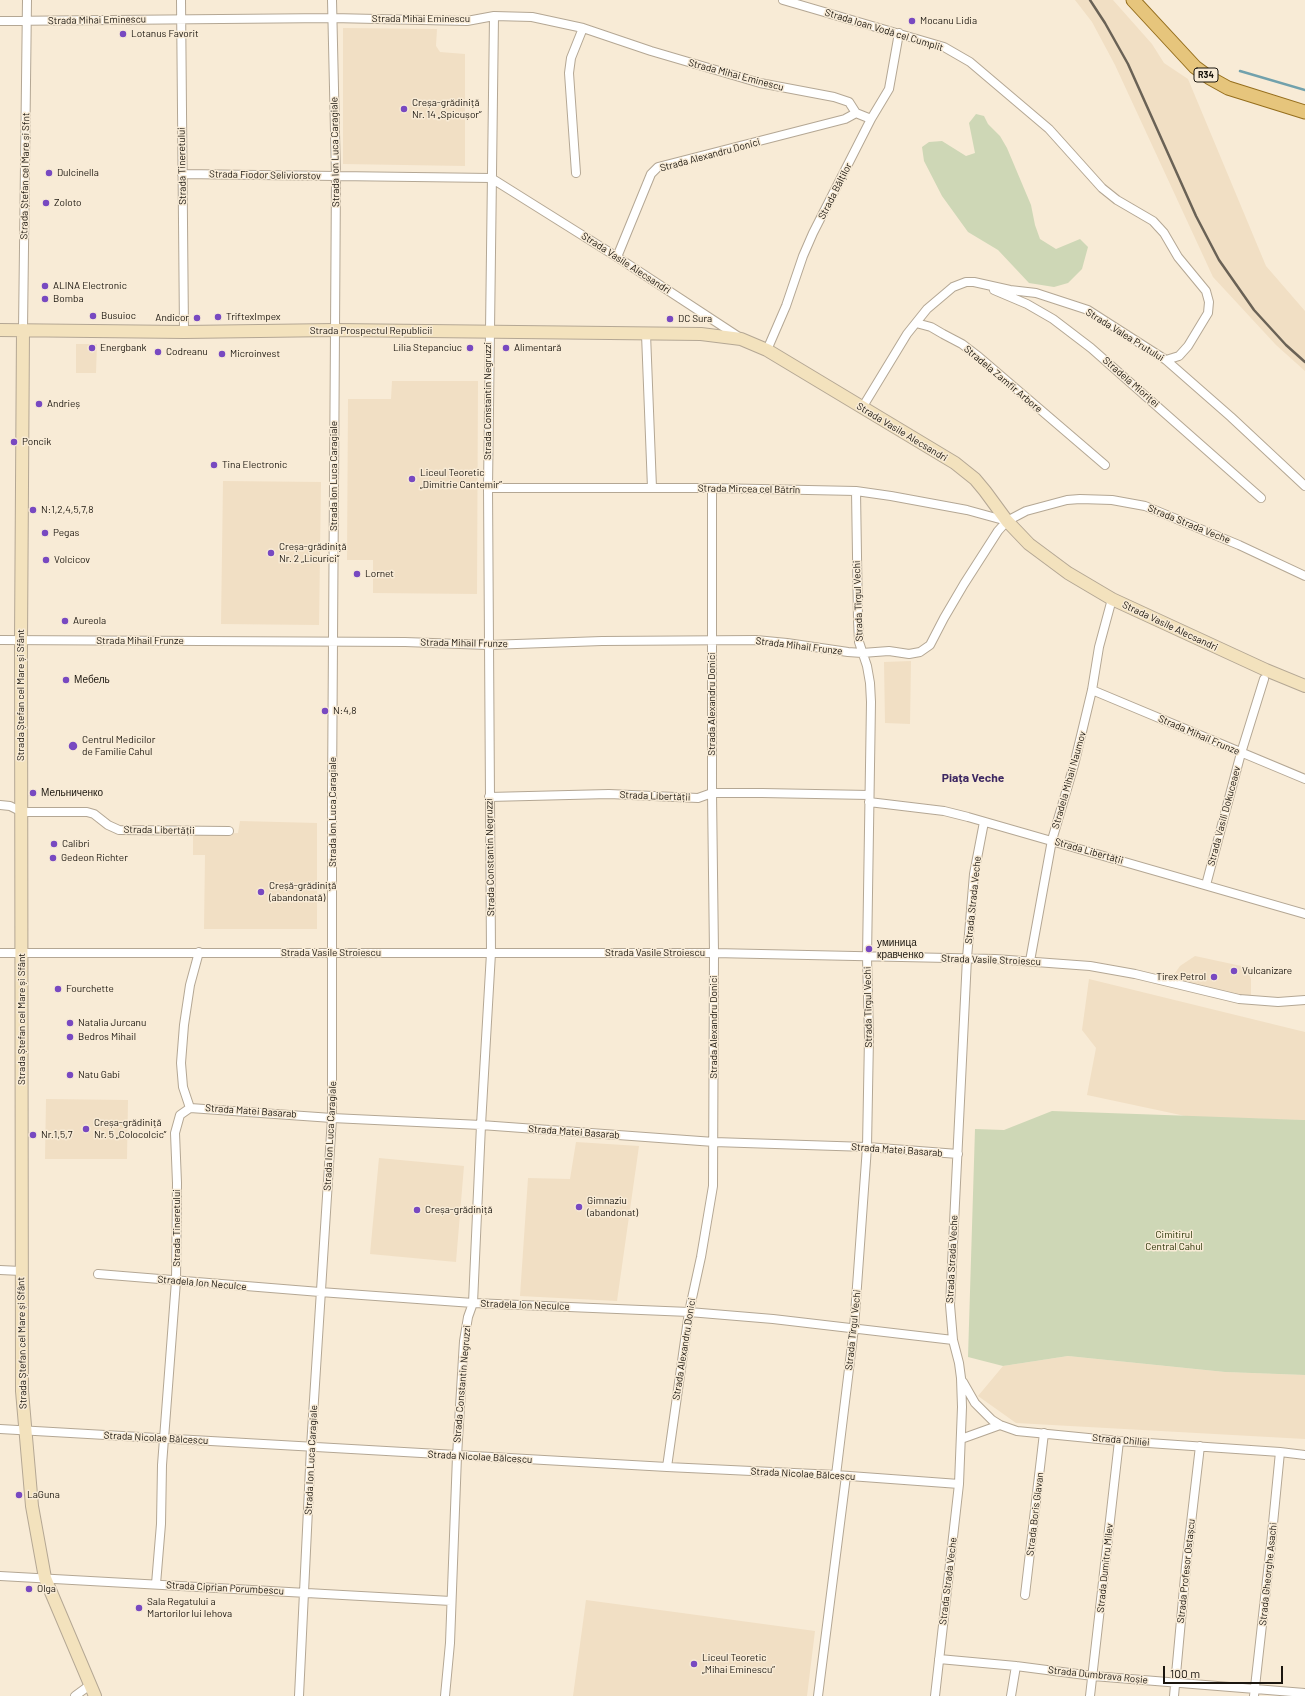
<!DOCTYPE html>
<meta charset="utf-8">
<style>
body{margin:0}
#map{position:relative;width:1305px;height:1696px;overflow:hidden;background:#f8ebd6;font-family:Barlow,sans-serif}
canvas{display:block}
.scale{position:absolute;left:1163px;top:1666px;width:120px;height:18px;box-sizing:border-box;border:2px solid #1b160f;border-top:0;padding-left:5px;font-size:12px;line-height:14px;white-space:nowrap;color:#1b160f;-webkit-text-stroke:3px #f8ebd6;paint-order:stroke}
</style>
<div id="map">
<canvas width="1305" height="1696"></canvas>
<div class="scale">100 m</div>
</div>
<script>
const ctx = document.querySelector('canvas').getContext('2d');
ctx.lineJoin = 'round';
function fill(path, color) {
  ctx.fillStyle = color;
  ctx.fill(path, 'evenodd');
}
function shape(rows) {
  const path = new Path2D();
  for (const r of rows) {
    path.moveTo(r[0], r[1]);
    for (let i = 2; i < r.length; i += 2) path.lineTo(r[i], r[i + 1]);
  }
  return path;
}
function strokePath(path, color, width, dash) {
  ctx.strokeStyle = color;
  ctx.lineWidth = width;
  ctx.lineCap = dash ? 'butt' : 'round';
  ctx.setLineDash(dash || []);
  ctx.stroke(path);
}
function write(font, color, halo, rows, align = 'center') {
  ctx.font = font + ' Barlow,sans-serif';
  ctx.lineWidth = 3;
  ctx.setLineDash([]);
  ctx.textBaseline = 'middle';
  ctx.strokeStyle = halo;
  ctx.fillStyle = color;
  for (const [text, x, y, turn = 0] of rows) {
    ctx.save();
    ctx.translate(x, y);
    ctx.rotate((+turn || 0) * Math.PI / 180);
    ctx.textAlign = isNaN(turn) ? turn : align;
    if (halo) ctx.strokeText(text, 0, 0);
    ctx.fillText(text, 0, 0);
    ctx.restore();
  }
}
const built = shape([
 [1075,0,1113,0,1152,44,1164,63,1188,79,1266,266,1305,311,1305,371,1276,345,1213,277,1115,65,1092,22],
 [343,28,437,29,436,46,440,52,465,54,465,166,343,164],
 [76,344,97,344,96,373,76,373],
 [392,381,478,381,477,594,373,593,373,560,347,560,348,399,391,399],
 [223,481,321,482,319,625,221,624],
 [911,661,910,724,885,723,884,662],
 [240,821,317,823,317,929,204,929,205,855,193,855,193,835,238,833],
 [1195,956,1246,967,1251,979,1251,998,1168,983,1180,966],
 [1089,979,1305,1032,1305,1120,1190,1117,1087,1095,1096,1048,1082,1030],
 [46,1099,128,1100,127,1159,45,1159],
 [576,1142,639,1146,617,1301,520,1296,528,1178,570,1179],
 [379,1158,464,1166,456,1262,370,1254],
 [1068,1356,1225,1372,1305,1375,1305,1439,1016,1423,978,1396,1003,1366],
 [586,1600,815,1631,807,1696,573,1696]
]);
const green = shape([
 [976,114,984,116,988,124,1000,136,1007,148,1031,205,1035,225,1040,239,1056,249,1080,239,1088,247,1082,269,1068,283,1054,287,1029,283,998,250,968,232,942,196,924,161,922,147,929,142,942,141,966,156,975,153,969,123],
 [1052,1111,1305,1120,1305,1375,1225,1372,1068,1356,1003,1366,968,1357,975,1129,1004,1130]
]);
const stream = shape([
 [1240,71,1305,90]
]);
const street = shape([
 [181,0,184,332],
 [783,0,944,47,970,62,1049,129,1102,188,1117,200,1153,221,1164,233,1178,257,1206,291,1209,302,1208,313,1188,346,1179,356,1166,360],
 [0,21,332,18,467,21,494,16,532,17,583,28,651,51,760,83,834,97,849,102,856,113,871,119],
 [576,173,569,73,571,58,583,28],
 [182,174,491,178,617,257,739,337],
 [617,257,651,174,658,167,845,119,856,113],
 [994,290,1027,304,1053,319,1091,348,1261,498],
 [916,323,931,327,943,334,962,344,979,357,1105,465],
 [23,330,27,0],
 [646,334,652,488],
 [767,350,786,306,803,256,813,233,871,119,889,89,899,33],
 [862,408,907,334,927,309,953,287,966,282,974,282,1010,290,1036,293,1088,310,1166,360,1231,417,1305,486],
 [488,488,712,488,856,491,891,496,967,510,1007,521],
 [0,640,405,642,488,645,602,641,756,640,787,643,848,652,862,653,889,651,909,654,920,652,930,645,944,618,964,584,998,531,1007,521,1026,511,1067,500,1080,499,1112,500,1145,506,1239,545,1305,576],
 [1092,690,1305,779],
 [489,797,609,794,698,798,712,793,762,793,869,795],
 [869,802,944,811,968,817,1305,914],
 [0,805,10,806,22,812,87,812,94,814,108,825,119,830,229,831],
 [1206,885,1241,753,1264,679],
 [0,953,714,953,995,959,1090,966,1135,974,1239,999,1278,1002,1305,1000],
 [1030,961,1052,840,1074,765,1092,690,1099,647,1112,599],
 [190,1108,332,1118,481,1125,714,1142,867,1147,958,1154],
 [0,1270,21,1271],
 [98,1274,320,1292,473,1303,689,1312,773,1319,953,1340],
 [963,1382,975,1403,992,1420,1000,1425,1017,1431,1119,1441,1280,1452,1305,1455],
 [0,1429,667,1467,836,1475,959,1484],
 [961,1439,1000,1425],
 [667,1467,689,1312,701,1257,713,1186,714,953,712,793,712,488],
 [836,1475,854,1328,867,1147,869,1037,867,957,871,702,870,683,867,666,859,642,858,620,856,491],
 [0,1576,451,1601],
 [156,1584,161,1524,162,1465,176,1281,177,1183,175,1133,180,1115,190,1108,183,1087,181,1063,184,1025,190,985,199,952],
 [1025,1595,1044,1433],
 [939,1659,1016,1666,1093,1676,1305,1693],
 [75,1696,90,1685],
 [299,1696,311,1447,332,1118,332,794,336,176,332,0],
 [445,1696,450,1643,457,1456,464,1341,468,1317,473,1303,481,1125,491,953,488,488,494,16],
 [818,1696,846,1476],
 [935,1696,959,1484,962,1407,961,1378,959,1363,953,1340,950,1305,967,958,974,874,984,822],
 [1011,1696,1016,1666],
 [1090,1696,1119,1441],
 [1174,1696,1186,1566,1200,1446],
 [1254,1696,1271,1544,1280,1452]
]);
const secondary = shape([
 [0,330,184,332,335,330,701,334,741,339,767,350,955,463,975,479,985,491,1007,521,1029,544,1068,573,1112,599,1266,670,1305,686],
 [23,330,21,640,22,1391,32,1506,45,1578,95,1696]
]);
const primary = shape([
 [1133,0,1195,67,1210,78,1228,88,1305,112]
]);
const rail = shape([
 [1090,0,1105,23,1128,64,1196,216,1219,260,1254,310,1286,345,1305,362]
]);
const markers = [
 [912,21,4,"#7849c1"],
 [123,34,4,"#7849c1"],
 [404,109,4,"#7849c1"],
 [49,173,4,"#7849c1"],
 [46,203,4,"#7849c1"],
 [45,286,4,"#7849c1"],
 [45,299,4,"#7849c1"],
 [93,316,4,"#7849c1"],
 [218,317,4,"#7849c1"],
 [197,318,4,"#7849c1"],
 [670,319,4,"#7849c1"],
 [92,348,4,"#7849c1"],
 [470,348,4,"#7849c1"],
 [506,348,4,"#7849c1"],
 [158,352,4,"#7849c1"],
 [222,354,4,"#7849c1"],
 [39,404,4,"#7849c1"],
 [14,442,4,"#7849c1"],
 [214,465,4,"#7849c1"],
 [412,479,4,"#7849c1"],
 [33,510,4,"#7849c1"],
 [45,533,4,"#7849c1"],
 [271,553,4,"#7849c1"],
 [46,560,4,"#7849c1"],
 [357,574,4,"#7849c1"],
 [65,621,4,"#7849c1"],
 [66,680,4,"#7849c1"],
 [325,711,4,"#7849c1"],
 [73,746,5,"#7849c1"],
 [33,793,4,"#7849c1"],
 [54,844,4,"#7849c1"],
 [53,858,4,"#7849c1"],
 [261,892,4,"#7849c1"],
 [869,949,4,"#7849c1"],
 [1234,971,4,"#7849c1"],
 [1214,977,4,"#7849c1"],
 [58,989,4,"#7849c1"],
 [70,1023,4,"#7849c1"],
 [70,1037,4,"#7849c1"],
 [70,1075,4,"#7849c1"],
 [86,1129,4,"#7849c1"],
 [33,1135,4,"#7849c1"],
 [579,1207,4,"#7849c1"],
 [417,1210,4,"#7849c1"],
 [19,1495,4,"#7849c1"],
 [29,1589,4,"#7849c1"],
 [139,1608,4,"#7849c1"],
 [694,1664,4,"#7849c1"]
];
const shields = [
 [1206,75,24]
];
const shieldNames = [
 ["R34",1206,75]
];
const streetNames = [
 ["Strada Mihai Eminescu",421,19],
 ["Strada Mihai Eminescu",97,20,-1],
 ["Strada Ioan Vodă cel Cumplit",884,30,17],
 ["Strada Mihai Eminescu",736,75,15],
 ["Strada Ion Luca Caragiale",335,152,-91],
 ["Strada Alexandru Donici",710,155,-15],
 ["Strada Tineretului",182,166,-91],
 ["Strada Fiodor Seliviorstov",265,175,1],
 ["Strada Ștefan cel Mare și Sfnt",25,176,-89],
 ["Strada Bălților",835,191,-63],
 ["Strada Vasile Alecsandri",626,263,33],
 ["Strada Prospectul Republicii",371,331],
 ["Strada Valea Prutului",1125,335,32],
 ["Stradela Zamfir Arbore",1003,379,40],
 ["Stradela Mioriței",1131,382,41],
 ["Strada Constantin Negruzzi",488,401,-90],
 ["Strada Vasile Alecsandri",902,432,31],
 ["Strada Ion Luca Caragiale",334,476,-90],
 ["Strada Mircea cel Bătrîn",749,489,1],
 ["Strada Strada Veche",1189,524,22],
 ["Strada Tîrgul Vechi",858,601,-92],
 ["Strada Vasile Alecsandri",1170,626,25],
 ["Strada Mihail Frunze",140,641],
 ["Strada Mihail Frunze",464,643,1],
 ["Strada Mihail Frunze",799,646,7],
 ["Strada Ștefan cel Mare și Sfânt",21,695,-90],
 ["Strada Alexandru Donici",712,704,-90],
 ["Strada Mihail Frunze",1199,735,23],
 ["Stradela Mihail Naumov",1069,780,-74],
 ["Strada Libertății",655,796,2],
 ["Strada Ion Luca Caragiale",333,812,-90],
 ["Strada Vasili Dokuceaev",1224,816,-75],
 ["Strada Libertății",159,830,1],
 ["Strada Libertății",1089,851,16],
 ["Strada Constantin Negruzzi",490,857,-91],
 ["Strada Strada Veche",973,900,-84],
 ["Strada Vasile Stroiescu",331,953],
 ["Strada Vasile Stroiescu",655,953],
 ["Strada Vasile Stroiescu",991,960,2],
 ["Strada Tîrgul Vechi",868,1007,-91],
 ["Strada Ștefan cel Mare și Sfânt",22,1019,-90],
 ["Strada Alexandru Donici",714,1027,-90],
 ["Strada Matei Basarab",251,1111,4],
 ["Strada Matei Basarab",574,1132,4],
 ["Strada Ion Luca Caragiale",330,1136,-87],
 ["Strada Matei Basarab",897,1150,4],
 ["Strada Tineretului",177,1228,-90],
 ["Strada Strada Veche",952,1259,-87],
 ["Stradela Ion Neculce",202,1283,5],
 ["Stradela Ion Neculce",525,1305,2],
 ["Strada Tîrgul Vechi",853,1330,-84],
 ["Strada Ștefan cel Mare și Sfânt",22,1343,-91],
 ["Strada Alexandru Donici",684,1349,-81],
 ["Strada Constantin Negruzzi",462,1384,-85],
 ["Strada Nicolae Bălcescu",156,1438,3],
 ["Strada Chiliei",1121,1440,5],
 ["Strada Nicolae Bălcescu",480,1457,3],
 ["Strada Ion Luca Caragiale",311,1460,-87],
 ["Strada Nicolae Bălcescu",803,1474,3],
 ["Strada Boris Glavan",1035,1514,-83],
 ["Strada Dumitru Milev",1105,1568,-84],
 ["Strada Profesor Ostașcu",1186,1571,-84],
 ["Strada Gheorghe Asachi",1268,1574,-84],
 ["Strada Strada Veche",948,1581,-83],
 ["Strada Ciprian Porumbescu",225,1588,3],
 ["Strada Dumbrava Roșie",1098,1675,6]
];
const poiNames = [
 ["Mocanu Lidia",920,21],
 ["Lotanus Favorit",131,34],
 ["Creșa-grădiniță",412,103],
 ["Nr. 14 „Spicușor”",412,115],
 ["Dulcinella",57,173],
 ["Zoloto",54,203],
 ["ALINA Electronic",53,286],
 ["Bomba",53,299],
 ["Busuioc",101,316],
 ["TriftexImpex",226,317],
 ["Andicor",189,318,"right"],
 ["DC Sura",678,319],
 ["Energbank",100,348],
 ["Lilia Stepanciuc",462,348,"right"],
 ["Alimentară",514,348],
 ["Codreanu",166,352],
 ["Microinvest",230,354],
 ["Andrieș",47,404],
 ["Poncik",22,442],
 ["Tina Electronic",222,465],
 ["Liceul Teoretic",420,473],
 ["„Dimitrie Cantemir”",420,485],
 ["N:1,2,4,5,7,8",41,510],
 ["Pegas",53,533],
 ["Creșa-grădiniță",279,547],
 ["Nr. 2 „Licurici“",279,559],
 ["Volcicov",54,560],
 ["Lornet",365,574],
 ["Aureola",73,621],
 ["Мебель",74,680],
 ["N:4,8",333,711],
 ["Centrul Medicilor",82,740],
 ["de Familie Cahul",82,752],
 ["Мельниченко",41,793],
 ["Calibri",62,844],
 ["Gedeon Richter",61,858],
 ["Creșă-grădiniță",269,886],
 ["(abandonată)",269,898],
 ["уминица",877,943],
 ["кравченко",877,955],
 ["Vulcanizare",1242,971],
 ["Tirex Petrol",1206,977,"right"],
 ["Fourchette",66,989],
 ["Natalia Jurcanu",78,1023],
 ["Bedros Mihail",78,1037],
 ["Natu Gabi",78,1075],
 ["Creșa-grădiniță",94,1123],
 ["Nr. 5 „Colocolcic”",94,1135],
 ["Nr.1,5,7",41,1135],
 ["Gimnaziu",587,1201],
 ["(abandonat)",587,1213],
 ["Creșa-grădiniță",425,1210],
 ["LaGuna",27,1495],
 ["Olga",37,1589],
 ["Sala Regatului a",147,1602],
 ["Martorilor lui Iehova",147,1614],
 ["Liceul Teoretic",702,1658],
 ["„Mihai Eminescu”",702,1670]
];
const parkNames = [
 ["Cimitirul",1174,1235],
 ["Central Cahul",1174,1247]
];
const quarterNames = [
 ["Piața Veche",973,778]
];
fill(built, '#f1dfc4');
fill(green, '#ced7b6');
strokePath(stream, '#71a1ac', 2.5);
strokePath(street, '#b4a794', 10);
strokePath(secondary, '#b4a794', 14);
strokePath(primary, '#956e1d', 15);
strokePath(street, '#fff', 8);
strokePath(secondary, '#f3e2bd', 12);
strokePath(primary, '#e6c57c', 13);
strokePath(rail, '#6a6256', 2.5);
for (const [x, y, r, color] of markers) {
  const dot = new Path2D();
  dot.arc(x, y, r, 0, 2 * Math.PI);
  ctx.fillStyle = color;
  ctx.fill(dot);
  strokePath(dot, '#f8ebd6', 1.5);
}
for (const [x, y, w] of shields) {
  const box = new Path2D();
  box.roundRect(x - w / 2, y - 7, w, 14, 3);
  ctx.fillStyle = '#f8ebd6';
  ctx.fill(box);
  strokePath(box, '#1b160f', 1);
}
write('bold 9px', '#1b160f', null, shieldNames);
write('10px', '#1b160f', '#f8ebd6', streetNames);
write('10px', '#1b160f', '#f8ebd6', poiNames, 'left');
write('10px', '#273002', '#f8ebd6', parkNames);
write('bold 12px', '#3d2762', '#f8ebd6', quarterNames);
</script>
